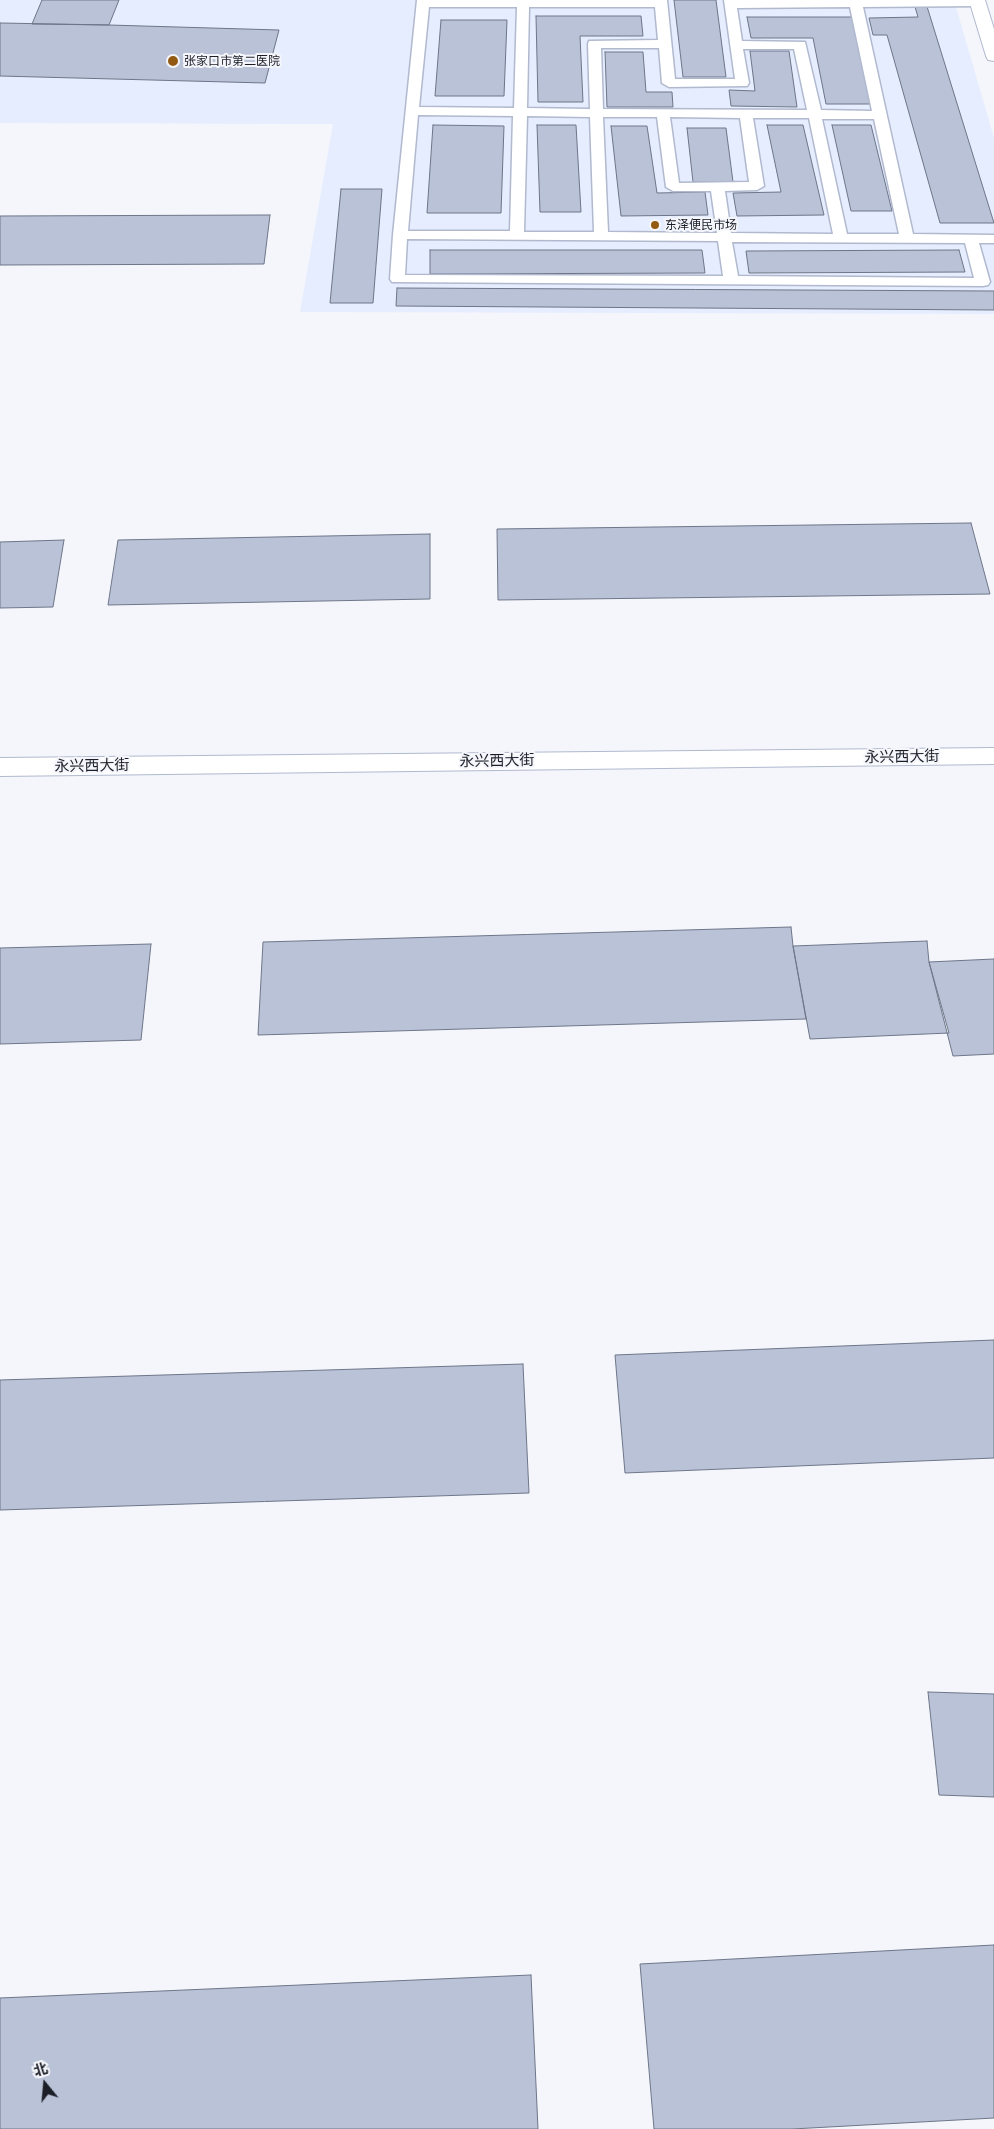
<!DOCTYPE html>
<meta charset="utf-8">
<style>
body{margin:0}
#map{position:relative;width:994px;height:2129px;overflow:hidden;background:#f4f6fb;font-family:Inter,"Noto Sans SC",sans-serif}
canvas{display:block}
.north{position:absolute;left:20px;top:2059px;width:50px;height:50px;-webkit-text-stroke:4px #f4f6fb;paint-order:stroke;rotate:343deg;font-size:14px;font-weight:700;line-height:20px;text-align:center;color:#1b1e26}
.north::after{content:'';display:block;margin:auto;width:18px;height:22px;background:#1b1e26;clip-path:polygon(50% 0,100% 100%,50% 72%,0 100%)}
</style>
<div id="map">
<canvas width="994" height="2129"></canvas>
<div class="north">北</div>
</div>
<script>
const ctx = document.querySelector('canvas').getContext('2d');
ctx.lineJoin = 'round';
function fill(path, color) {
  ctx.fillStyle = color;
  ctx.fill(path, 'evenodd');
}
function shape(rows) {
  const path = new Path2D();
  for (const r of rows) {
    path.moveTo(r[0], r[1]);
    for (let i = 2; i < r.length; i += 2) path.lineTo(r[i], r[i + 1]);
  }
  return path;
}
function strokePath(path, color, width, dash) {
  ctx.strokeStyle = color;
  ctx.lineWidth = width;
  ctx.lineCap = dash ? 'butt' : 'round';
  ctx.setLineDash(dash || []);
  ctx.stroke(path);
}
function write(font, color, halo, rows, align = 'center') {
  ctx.font = font + ' Inter,"Noto Sans SC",sans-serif';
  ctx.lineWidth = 4;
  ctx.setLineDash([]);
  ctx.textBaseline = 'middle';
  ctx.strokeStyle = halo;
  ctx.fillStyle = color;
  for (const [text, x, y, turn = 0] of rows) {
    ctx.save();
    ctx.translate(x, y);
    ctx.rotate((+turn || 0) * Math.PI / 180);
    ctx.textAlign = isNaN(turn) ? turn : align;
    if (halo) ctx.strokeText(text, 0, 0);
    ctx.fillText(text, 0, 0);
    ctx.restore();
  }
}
const built = shape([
 [0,0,954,0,994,138,994,314,300,312,333,124,0,123]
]);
const building = shape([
 [42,0,119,0,109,25,32,24,42,0],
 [674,0,716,0,726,77,683,77,674,0],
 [913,0,925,0,994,223,940,223,887,35,873,35,869,18,918,17,913,0],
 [536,16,641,16,643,36,580,36,583,102,538,102,536,16],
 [747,17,852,17,871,104,826,104,813,38,751,38,747,17],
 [441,20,507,20,504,96,435,96,441,20],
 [0,23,109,25,279,30,265,83,0,76,0,23],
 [750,51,789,51,797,107,731,106,729,90,755,91,750,51],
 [605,52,643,52,646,92,672,92,673,107,607,107,605,52],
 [433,125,504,126,501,213,427,213,433,125],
 [537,125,576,125,581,212,540,212,537,125],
 [767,125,803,125,824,215,737,216,733,193,781,192,767,125],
 [832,125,871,125,892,211,851,211,832,125],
 [611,126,647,126,657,193,705,192,708,215,621,216,611,126],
 [687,128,726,128,733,182,693,182,687,128],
 [341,189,382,189,373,303,330,303,341,189],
 [270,215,264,264,0,265,0,216,270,215],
 [430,250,702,250,705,273,430,274,430,250],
 [959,250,965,272,749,273,746,251,959,250],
 [397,288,994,291,994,310,396,306,397,288],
 [971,523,990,594,498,600,497,529,971,523],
 [430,534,430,599,108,605,118,540,430,534],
 [64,540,53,607,0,608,0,542,64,540],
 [791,927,793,946,806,1019,258,1035,263,942,791,927],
 [927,941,929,962,949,1033,810,1039,793,946,927,941],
 [151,944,141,1040,0,1044,0,948,151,944],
 [994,959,994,1054,953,1056,929,962,994,959],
 [994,1340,994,1458,625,1473,615,1355,994,1340],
 [523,1364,529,1493,0,1510,0,1380,523,1364],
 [928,1692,994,1694,994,1797,939,1795,928,1692],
 [994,1945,994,2118,792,2129,654,2129,640,1964,994,1945],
 [531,1975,538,2129,0,2129,0,1998,531,1975]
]);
const lane = shape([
 [417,0,667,0,675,79,735,79,724,0,983,0,984,2,982,5,978,6,863,7,913,234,994,235,994,243,979,243,990,282,988,285,983,286,392,282,390,279,393,235,417,0],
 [429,7,517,7,514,108,419,107,429,7],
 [529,7,655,7,658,40,589,41,588,44,590,109,527,108,529,7],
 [850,7,872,111,821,110,805,42,742,41,737,8,850,7],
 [601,48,659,48,662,83,669,87,747,86,749,83,743,49,794,49,807,110,603,109,601,48],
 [418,115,513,116,510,231,408,231,418,115],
 [527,116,590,117,594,232,524,232,527,116],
 [603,117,657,117,666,187,673,191,711,191,717,233,608,232,603,117],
 [670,117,740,118,749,182,679,183,670,117],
 [753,118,809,118,833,234,731,233,725,191,757,190,764,186,753,118],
 [822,119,874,119,899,234,847,234,822,119],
 [407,239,718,241,723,276,405,275,407,239],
 [732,242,965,243,974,278,738,276,732,242]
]);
const secondary = shape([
 [969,0,985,0,994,29,994,61,988,60,986,56,969,0],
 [994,748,994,764,0,776,0,758,994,748]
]);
const markers = [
 [173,61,6,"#925a13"],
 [655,225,5,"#925a13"]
];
const farPoinames = [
 ["张家口市第二医院",184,61],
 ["东泽便民市场",665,225]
];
const streetNames = [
 ["永兴西大街",902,757,-1],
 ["永兴西大街",497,761,-1],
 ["永兴西大街",92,766,-1]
];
fill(built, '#e6edfe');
fill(building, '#b9c2d6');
strokePath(building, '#6e7689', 1);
strokePath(lane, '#b0b9ce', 3);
strokePath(secondary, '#b0b9ce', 2);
fill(lane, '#fff');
fill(secondary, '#fff');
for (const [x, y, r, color] of markers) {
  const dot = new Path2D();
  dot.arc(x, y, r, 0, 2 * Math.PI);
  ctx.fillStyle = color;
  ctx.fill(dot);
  strokePath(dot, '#f4f6fb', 2);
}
write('12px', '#1b1e26', '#f4f6fb', farPoinames, 'left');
write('15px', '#1b1e26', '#f4f6fb', streetNames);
</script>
